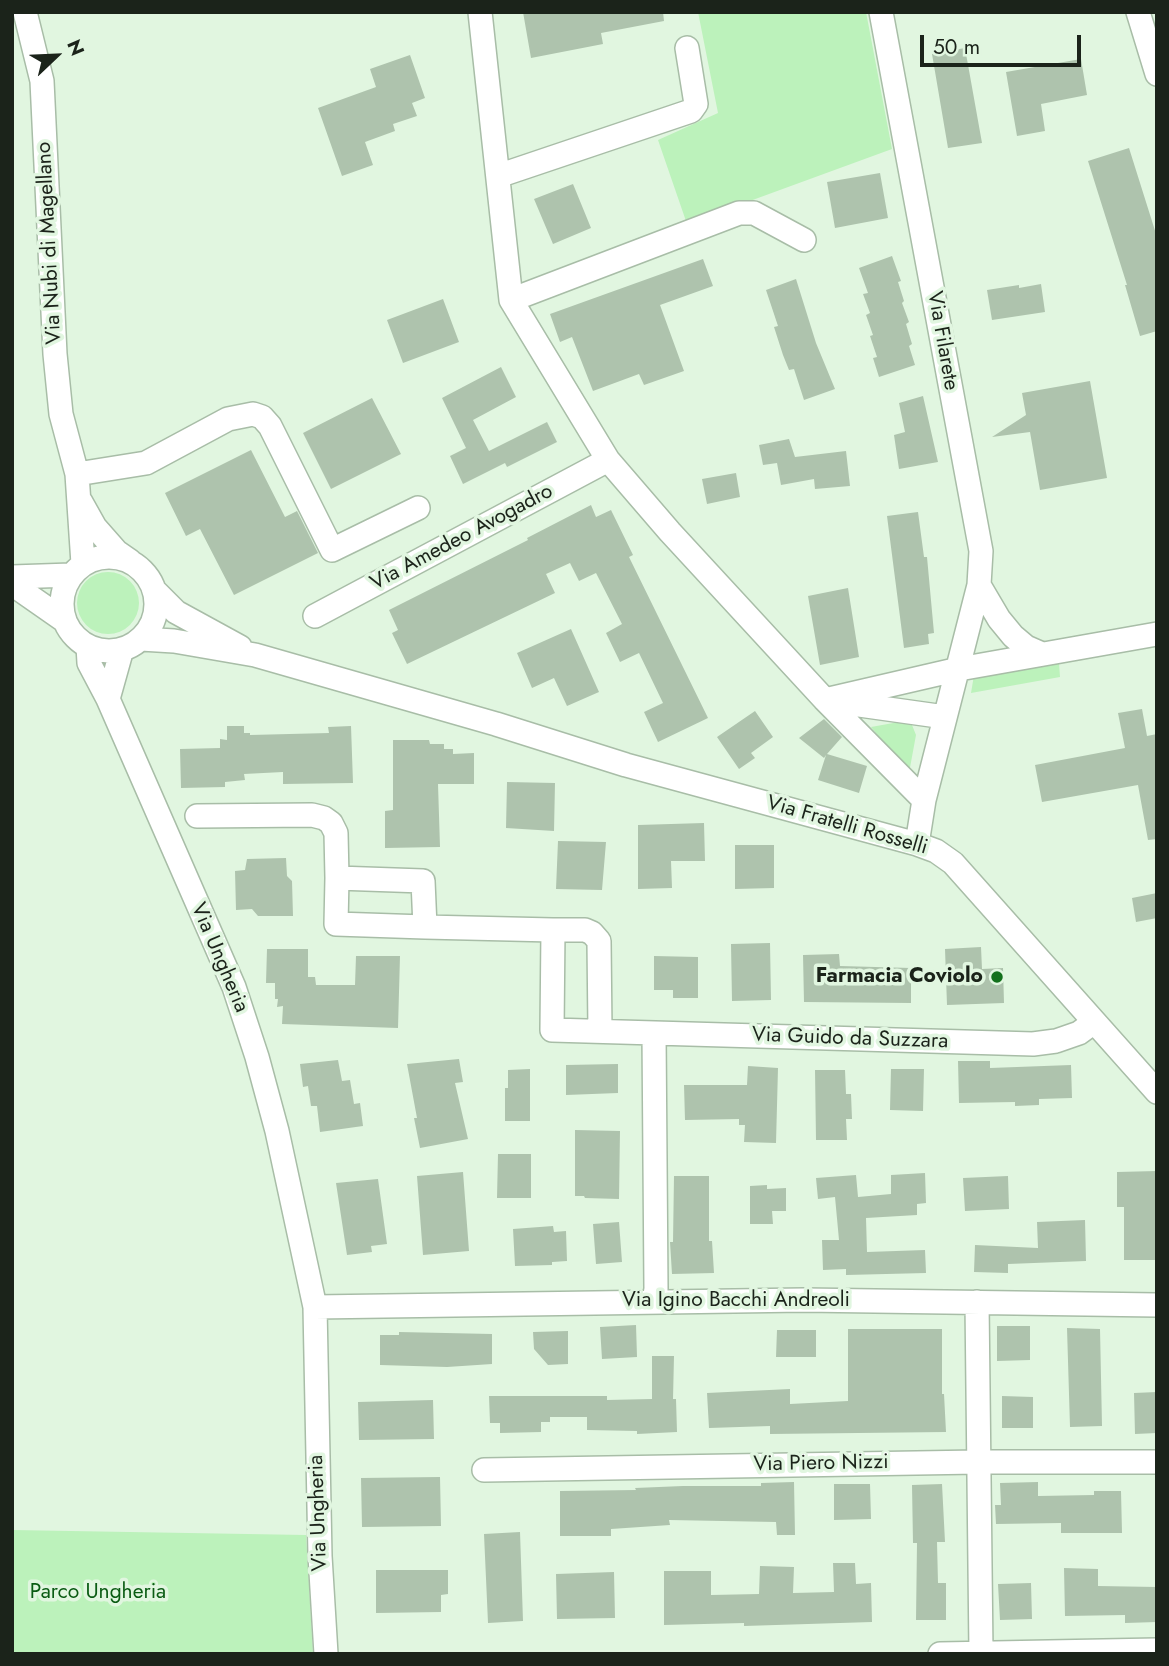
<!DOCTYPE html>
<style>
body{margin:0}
#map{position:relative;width:1169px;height:1666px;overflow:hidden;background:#e1f6e0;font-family:Jost,sans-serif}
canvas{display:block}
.frame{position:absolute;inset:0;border:14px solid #1b231a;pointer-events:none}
.north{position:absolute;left:21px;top:21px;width:70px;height:70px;-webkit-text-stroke:5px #e1f6e0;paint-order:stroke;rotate:67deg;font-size:19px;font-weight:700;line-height:28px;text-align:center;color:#1b231a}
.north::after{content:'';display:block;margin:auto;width:24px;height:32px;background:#1b231a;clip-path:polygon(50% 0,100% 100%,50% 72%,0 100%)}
.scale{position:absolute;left:920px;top:35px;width:161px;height:32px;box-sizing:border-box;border:4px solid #1b231a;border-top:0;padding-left:9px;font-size:21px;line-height:24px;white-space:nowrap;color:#1b231a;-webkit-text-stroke:5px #e1f6e0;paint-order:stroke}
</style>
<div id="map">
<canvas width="1169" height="1666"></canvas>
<div class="frame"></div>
<div class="north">N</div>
<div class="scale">50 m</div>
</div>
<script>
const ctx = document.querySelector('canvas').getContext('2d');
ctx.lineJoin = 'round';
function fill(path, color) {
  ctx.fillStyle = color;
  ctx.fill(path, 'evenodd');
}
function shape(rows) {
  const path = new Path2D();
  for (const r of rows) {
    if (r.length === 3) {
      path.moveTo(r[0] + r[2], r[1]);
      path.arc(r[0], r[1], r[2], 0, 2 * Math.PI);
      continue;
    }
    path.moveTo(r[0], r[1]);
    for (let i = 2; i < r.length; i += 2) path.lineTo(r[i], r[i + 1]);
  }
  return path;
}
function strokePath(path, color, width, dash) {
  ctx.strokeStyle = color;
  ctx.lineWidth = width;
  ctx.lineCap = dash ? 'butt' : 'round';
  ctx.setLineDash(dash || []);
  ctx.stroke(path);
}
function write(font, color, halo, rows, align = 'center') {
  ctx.font = font + ' Jost,sans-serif';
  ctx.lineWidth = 7;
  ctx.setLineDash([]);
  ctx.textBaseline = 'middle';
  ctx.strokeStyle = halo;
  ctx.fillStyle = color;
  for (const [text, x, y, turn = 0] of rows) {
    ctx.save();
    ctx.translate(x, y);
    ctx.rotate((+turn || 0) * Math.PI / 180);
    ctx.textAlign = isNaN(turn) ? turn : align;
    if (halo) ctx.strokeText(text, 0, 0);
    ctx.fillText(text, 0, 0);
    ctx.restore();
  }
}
const green = shape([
 [698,12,866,12,892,149,687,224,658,140,718,113],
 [108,603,31],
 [1059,663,1060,677,971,693,974,675],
 [910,720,916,735,909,773,871,727],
 [12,1530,306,1535,313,1654,12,1654]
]);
const building = shape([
 [523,12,663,12,664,21,601,33,603,44,531,58],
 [965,48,982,143,948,148,932,54],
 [410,55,425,98,412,103,417,116,393,124,395,131,365,142,373,165,342,176,318,108,376,87,370,69],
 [1081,59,1087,95,1041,104,1045,131,1017,136,1006,72],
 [1129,148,1157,237,1157,331,1140,336,1125,285,1127,285,1088,161],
 [880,173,888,218,835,228,827,182],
 [573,184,591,228,553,244,534,199],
 [892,256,901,281,898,282,904,301,902,303,909,322,906,324,912,344,909,346,915,365,879,377,873,358,877,357,870,336,873,335,866,315,870,313,863,294,868,293,859,268],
 [703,259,713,286,660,305,684,371,644,385,639,374,593,391,572,337,560,342,550,314],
 [796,279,816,343,835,389,804,400,794,369,789,370,783,355,774,327,778,326,766,290],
 [1041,284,1045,312,992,320,987,290,1019,285,1019,288],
 [443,299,459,342,403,363,387,320],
 [501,367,516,397,473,420,489,451,547,422,557,442,507,467,505,463,463,484,450,456,466,448,442,398],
 [1090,381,1107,478,1040,490,1030,432,992,437,1026,415,1022,393],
 [923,396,938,462,899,469,894,435,905,432,899,403],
 [372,398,401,454,331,489,303,433],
 [789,439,795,457,846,451,850,486,815,489,814,479,781,485,777,463,763,465,759,445],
 [251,450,285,517,297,511,318,553,234,595,200,529,186,536,165,493],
 [736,473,740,497,707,504,702,479],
 [591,505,596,517,611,510,633,555,629,557,708,718,658,742,644,712,663,703,639,653,620,662,606,633,622,624,596,573,579,581,570,563,546,574,555,593,407,664,392,633,398,630,389,610,528,540,527,538],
 [918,512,924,557,927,557,934,633,928,634,929,644,904,648,887,516],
 [848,588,859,657,820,665,808,596],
 [571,629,599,692,567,706,554,678,532,688,517,653],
 [1142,709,1147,736,1157,734,1157,839,1148,840,1138,785,1042,802,1035,765,1125,748,1118,713],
 [755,711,773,737,751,753,755,758,739,769,717,737],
 [824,719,842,737,827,754,867,766,859,793,818,780,826,755,824,758,799,738],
 [227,726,244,726,244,733,250,733,250,735,329,733,328,727,351,726,353,783,283,784,283,772,244,774,245,780,225,782,225,787,181,788,180,749,220,748,220,739,227,740],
 [393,740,429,740,430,744,444,744,444,749,453,749,453,754,474,753,474,784,438,784,440,847,385,848,385,811,393,810],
 [507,782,555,783,554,831,506,828],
 [704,823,705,861,671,861,672,888,638,889,638,825],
 [558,841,606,842,602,890,556,889],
 [735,845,774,845,774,888,735,889],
 [286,858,287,876,292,881,293,916,258,916,252,909,236,910,235,871,245,870,247,859],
 [1157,893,1157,918,1136,922,1132,898],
 [770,943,771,1000,732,1001,731,944],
 [981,947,982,969,1003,968,1004,1003,947,1005,945,949],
 [267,949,308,949,308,977,315,977,316,985,355,985,356,956,400,956,398,1028,282,1024,283,1006,277,1007,278,999,275,999,275,983,266,983],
 [839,954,840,966,911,968,911,1003,804,1002,803,955],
 [654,956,698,957,698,998,673,998,673,990,654,990],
 [459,1059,463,1082,455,1083,468,1139,420,1148,414,1118,417,1118,407,1064],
 [338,1060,342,1081,350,1080,354,1104,360,1103,363,1126,320,1132,317,1106,311,1106,308,1086,303,1087,300,1064],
 [958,1061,990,1061,990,1068,1071,1065,1072,1098,1039,1099,1039,1105,1015,1106,1015,1102,959,1103],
 [618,1064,618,1093,566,1095,566,1065],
 [748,1066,778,1068,776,1143,744,1142,745,1125,739,1125,739,1119,685,1120,684,1085,747,1085],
 [530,1069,530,1121,505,1121,505,1088,508,1088,508,1070],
 [891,1069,924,1069,923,1111,890,1110],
 [815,1070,845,1070,846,1094,851,1094,852,1119,846,1119,847,1140,816,1140],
 [575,1130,620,1131,619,1199,585,1198,584,1196,575,1196],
 [498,1154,531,1154,531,1198,497,1198],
 [1157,1171,1157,1260,1124,1260,1124,1207,1117,1207,1117,1172],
 [463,1172,469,1251,423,1255,417,1176],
 [925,1173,926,1203,917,1204,917,1215,866,1218,867,1252,925,1250,926,1273,846,1275,846,1269,823,1270,822,1240,839,1240,835,1197,818,1199,816,1178,856,1175,858,1197,891,1194,891,1175],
 [674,1176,709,1176,709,1241,712,1241,714,1273,672,1274,670,1242,673,1242],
 [1008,1176,1009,1209,965,1211,963,1178],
 [378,1179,387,1244,371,1246,372,1252,347,1255,336,1183],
 [767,1185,767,1189,786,1188,786,1211,772,1211,773,1224,750,1224,750,1186],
 [1085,1220,1086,1261,1008,1264,1008,1273,974,1272,975,1245,1038,1248,1037,1222],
 [619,1222,622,1262,596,1264,593,1224],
 [553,1226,554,1232,566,1231,567,1261,552,1262,552,1265,515,1266,513,1229],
 [636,1325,637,1357,602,1359,600,1327],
 [997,1326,1030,1326,1030,1360,997,1361],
 [1067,1328,1100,1329,1102,1426,1070,1427],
 [848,1329,942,1329,942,1394,944,1394,946,1432,770,1434,770,1426,709,1428,707,1393,790,1389,790,1404,848,1401],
 [777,1330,816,1330,816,1357,776,1357],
 [568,1331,568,1364,548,1365,534,1349,533,1332],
 [399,1332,492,1334,492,1364,447,1367,380,1365,380,1335,399,1335],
 [652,1356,674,1356,673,1399,676,1399,677,1432,637,1434,637,1431,587,1430,587,1417,550,1417,550,1422,541,1422,541,1432,500,1433,500,1423,490,1423,489,1396,607,1396,607,1400,652,1399],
 [1157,1392,1157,1433,1135,1434,1134,1393],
 [1002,1396,1033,1397,1033,1428,1002,1428],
 [433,1400,434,1439,359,1440,358,1402],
 [440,1477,441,1526,362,1527,361,1478],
 [794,1482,795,1535,777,1535,776,1522,669,1520,670,1525,611,1529,611,1536,560,1536,560,1491,636,1490,635,1488,683,1486,761,1486,761,1483],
 [1038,1482,1038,1496,1094,1495,1094,1491,1121,1491,1122,1533,1061,1533,1061,1523,996,1524,995,1505,1001,1505,1000,1483],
 [834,1484,870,1484,871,1519,834,1520],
 [942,1484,945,1542,937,1542,938,1583,946,1583,946,1620,916,1620,917,1543,913,1543,912,1485],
 [520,1532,523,1621,488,1623,484,1534],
 [833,1563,855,1563,856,1584,871,1583,872,1622,744,1626,744,1623,664,1625,664,1571,711,1571,711,1595,759,1594,760,1566,794,1567,793,1593,834,1592],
 [1064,1568,1098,1569,1098,1586,1157,1587,1157,1622,1125,1623,1125,1615,1065,1616],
 [376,1570,448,1570,448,1594,441,1595,441,1612,376,1613],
 [614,1572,615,1618,557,1619,556,1574],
 [1031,1583,1032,1619,1000,1620,998,1584]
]);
const minor = shape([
 [25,12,42,81,55,354,61,414,77,474,83,564],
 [480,12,511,300,608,460,670,532,825,700,924,800],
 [881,12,981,551,979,585,924,800,917,844],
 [1138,12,1157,74],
 [498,176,691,111,696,104,687,48],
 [511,300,739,213,754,213,804,240],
 [77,474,146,463,228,419,253,414,262,417,270,426,332,550,418,508],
 [81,502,95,527,117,552,130,561],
 [109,604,47],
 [12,577,71,575],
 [12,584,65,621],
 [979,585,999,619,1013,636,1026,647,1042,654],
 [155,591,176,612,240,647],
 [315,616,608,460],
 [141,639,174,641,255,655,496,724,626,765,917,844,936,851,953,863,1157,1092],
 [88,646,89,663,108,699,234,987,257,1057,277,1131,315,1307,320,1556,326,1654],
 [108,699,122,649],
 [825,700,959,669,1157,634],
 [838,702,945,717],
 [197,816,312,815,324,818,331,823,336,833,337,878],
 [425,927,423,881,337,878,336,924,425,927,553,930],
 [600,1031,599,941,592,933,585,930,553,930,552,1030,1033,1044,1056,1041,1079,1033,1094,1022],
 [654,1301,656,1289,654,1033],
 [977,1302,981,1653],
 [315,1307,804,1300,1157,1305],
 [484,1470,978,1462,1157,1462],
 [940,1654,1157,1650]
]);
const markers = [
 [997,977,7,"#13701c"]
];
const streetNames = [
 ["Via Nubi di Magellano",50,243,-93],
 ["Via Filarete",942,341,80],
 ["Via Amedeo Avogadro",462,538,-28],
 ["Via Fratelli Rosselli",847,826,16],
 ["Via Ungheria",219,958,67],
 ["Via Guido da Suzzara",850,1039,2],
 ["Via Igino Bacchi Andreoli",736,1301],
 ["Via Piero Nizzi",821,1464,-1],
 ["Via Ungheria",319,1513,-92]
];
const poiNames = [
 ["Farmacia Coviolo",983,977]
];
const parkNames = [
 ["Parco Ungheria",98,1593]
];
fill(green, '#bcf2bb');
fill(building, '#aec3ad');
strokePath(minor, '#a8bda7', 26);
strokePath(minor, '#fff', 23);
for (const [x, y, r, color] of markers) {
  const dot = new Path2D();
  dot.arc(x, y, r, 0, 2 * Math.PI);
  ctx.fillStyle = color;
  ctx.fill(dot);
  strokePath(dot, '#e1f6e0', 2.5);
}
write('21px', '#1b231a', '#e1f6e0', streetNames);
write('bold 21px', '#1b231a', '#e1f6e0', poiNames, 'right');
write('21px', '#0b5c14', '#e1f6e0', parkNames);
</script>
